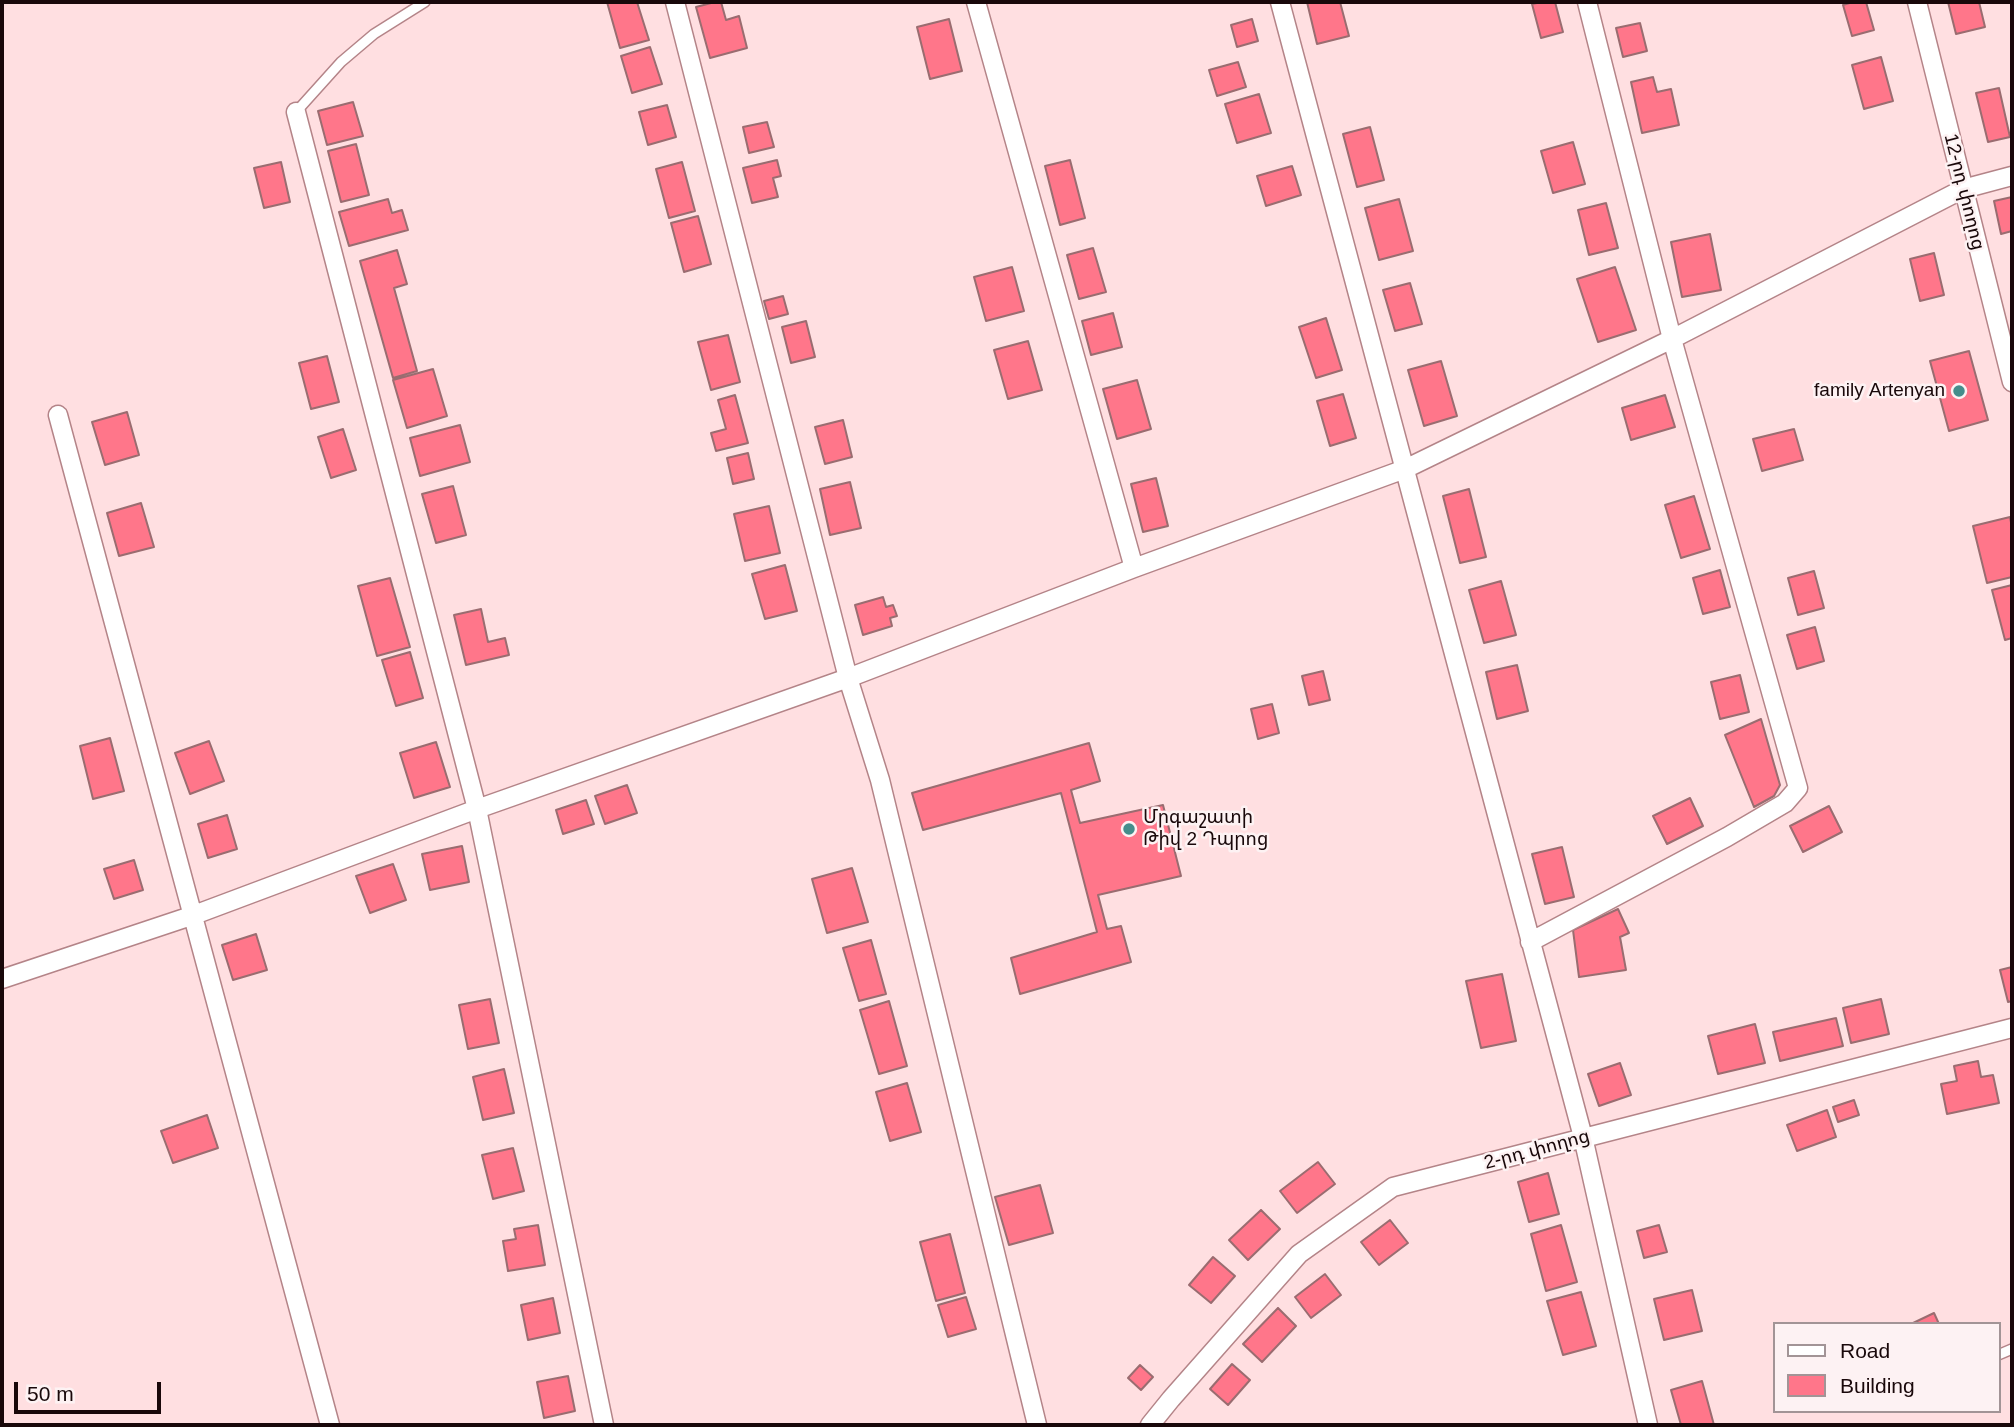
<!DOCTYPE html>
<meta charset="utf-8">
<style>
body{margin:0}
#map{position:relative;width:2014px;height:1427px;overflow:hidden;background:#ffdfe1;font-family:Arial,sans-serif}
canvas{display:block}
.frame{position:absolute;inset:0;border:4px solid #19080a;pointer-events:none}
.legend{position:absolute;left:1773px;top:1322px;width:228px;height:91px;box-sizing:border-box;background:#fdf2f3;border:2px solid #a29496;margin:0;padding:9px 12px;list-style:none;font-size:21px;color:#19080a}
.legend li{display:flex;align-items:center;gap:14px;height:35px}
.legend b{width:35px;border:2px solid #a29496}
.scale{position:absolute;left:14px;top:1382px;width:147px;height:32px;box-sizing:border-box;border:4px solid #19080a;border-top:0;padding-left:9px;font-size:21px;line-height:24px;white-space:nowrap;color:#19080a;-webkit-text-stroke:5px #fdf2f3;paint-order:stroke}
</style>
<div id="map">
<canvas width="2014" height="1427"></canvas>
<div class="frame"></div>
<ul class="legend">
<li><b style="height:9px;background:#fff"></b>Road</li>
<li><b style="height:19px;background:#ff768a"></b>Building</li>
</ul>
<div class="scale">50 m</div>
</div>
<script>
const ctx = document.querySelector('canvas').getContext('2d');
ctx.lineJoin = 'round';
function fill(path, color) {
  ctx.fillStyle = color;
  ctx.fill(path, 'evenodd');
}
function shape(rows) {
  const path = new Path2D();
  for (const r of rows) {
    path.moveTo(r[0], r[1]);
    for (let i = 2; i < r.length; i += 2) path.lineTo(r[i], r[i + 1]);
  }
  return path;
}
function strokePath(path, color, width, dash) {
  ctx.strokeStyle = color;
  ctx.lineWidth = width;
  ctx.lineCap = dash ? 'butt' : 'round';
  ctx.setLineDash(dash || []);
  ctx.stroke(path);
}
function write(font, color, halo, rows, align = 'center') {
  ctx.font = font + ' Arial,"Noto Sans Armenian",sans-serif';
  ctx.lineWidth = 5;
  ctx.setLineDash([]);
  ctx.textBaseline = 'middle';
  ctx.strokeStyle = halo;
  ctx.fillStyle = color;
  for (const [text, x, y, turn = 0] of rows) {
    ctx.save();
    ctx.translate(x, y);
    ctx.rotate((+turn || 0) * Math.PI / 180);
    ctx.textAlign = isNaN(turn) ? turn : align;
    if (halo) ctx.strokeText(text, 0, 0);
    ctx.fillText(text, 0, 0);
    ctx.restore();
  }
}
const building = shape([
 [607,2,637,2,649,40,620,48,607,2],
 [715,2,721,2,726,20,739,16,747,48,710,58,696,7,715,2],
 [1307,2,1340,2,1349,36,1317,44,1307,2],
 [1542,2,1555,2,1563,32,1541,38,1532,4,1542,2],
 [1853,2,1866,2,1874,30,1852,36,1843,5,1853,2],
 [1948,2,1979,2,1985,27,1956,34,1948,2],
 [949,19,962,71,930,79,917,27,949,19],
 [1252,19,1258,41,1237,47,1231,25,1252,19],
 [1640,23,1647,51,1623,57,1616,28,1640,23],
 [650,47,662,84,632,93,621,56,650,47],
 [1881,57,1893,101,1864,109,1852,65,1881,57],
 [1238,62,1246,87,1217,96,1209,70,1238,62],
 [1653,77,1657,92,1671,89,1679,125,1642,133,1631,82,1653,77],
 [1999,88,2010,137,1988,142,1976,93,1999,88],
 [1259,94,1271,133,1237,143,1225,104,1259,94],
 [353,102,363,136,327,145,318,111,353,102],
 [667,105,676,137,648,145,639,112,667,105],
 [767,122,774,147,749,153,743,127,767,122],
 [1370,127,1384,180,1357,187,1343,134,1370,127],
 [1573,142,1585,184,1553,193,1541,151,1573,142],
 [356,144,369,195,341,202,328,151,356,144],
 [777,160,781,176,773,178,778,197,752,203,743,168,777,160],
 [1070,160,1085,218,1060,225,1045,166,1070,160],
 [281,162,290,202,264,208,254,168,281,162],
 [682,162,695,211,669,218,656,169,682,162],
 [1292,166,1301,195,1266,206,1257,176,1292,166],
 [2012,197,2012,231,2001,234,1994,201,2012,197],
 [388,199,392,213,402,210,408,230,349,246,339,212,388,199],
 [1399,199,1413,251,1379,260,1365,208,1399,199],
 [1606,203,1618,248,1589,255,1578,210,1606,203],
 [698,216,711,264,684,272,671,223,698,216],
 [1710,234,1721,290,1682,297,1671,242,1710,234],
 [1093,248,1106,292,1079,299,1067,255,1093,248],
 [397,250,407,284,394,288,417,371,393,378,360,261,397,250],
 [1934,253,1944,295,1920,301,1910,259,1934,253],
 [1012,267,1024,311,986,321,974,277,1012,267],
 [1615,267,1636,330,1598,342,1577,279,1615,267],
 [1410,283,1422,324,1395,331,1383,290,1410,283],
 [783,296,788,314,769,319,764,301,783,296],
 [1113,313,1122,347,1091,355,1082,321,1113,313],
 [1326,318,1342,370,1316,378,1299,327,1326,318],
 [806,321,815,357,791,363,782,327,806,321],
 [728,335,740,382,711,390,698,342,728,335],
 [1028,341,1042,390,1008,399,994,350,1028,341],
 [1969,351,1988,420,1949,431,1930,361,1969,351],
 [327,356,339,402,311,409,299,363,327,356],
 [1441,361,1457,416,1424,426,1408,370,1441,361],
 [433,369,447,416,407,428,393,380,433,369],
 [1137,380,1151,429,1117,439,1103,389,1137,380],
 [1343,394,1356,438,1330,446,1317,401,1343,394],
 [735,395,748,443,716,451,711,433,726,429,718,400,735,395],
 [1665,395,1675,427,1631,440,1622,408,1665,395],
 [127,412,139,455,105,465,92,422,127,412],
 [843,420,852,457,825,464,815,427,843,420],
 [460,425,470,462,420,476,410,438,460,425],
 [343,429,356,470,331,478,318,437,343,429],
 [1794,429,1803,460,1762,471,1753,439,1794,429],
 [748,453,754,479,733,484,727,458,748,453],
 [1156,478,1168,526,1143,532,1131,484,1156,478],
 [850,482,861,528,830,535,820,489,850,482],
 [453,486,466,535,436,543,422,494,453,486],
 [1469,489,1486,557,1460,563,1443,496,1469,489],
 [1694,496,1710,549,1681,558,1665,505,1694,496],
 [141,503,154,547,119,556,107,513,141,503],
 [769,506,780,553,745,561,734,514,769,506],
 [2010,517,2012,528,2012,577,1987,583,1973,526,2010,517],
 [785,565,797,611,765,619,752,574,785,565],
 [1720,570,1730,607,1703,614,1693,578,1720,570],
 [1814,571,1824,608,1798,615,1788,578,1814,571],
 [390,578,410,647,377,656,358,586,390,578],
 [1501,581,1516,635,1484,643,1469,590,1501,581],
 [2012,585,2012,638,2005,640,1992,590,2012,585],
 [883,597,886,607,893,605,897,616,890,618,892,626,863,635,855,605,883,597],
 [481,609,488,642,505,638,509,655,466,665,454,615,481,609],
 [1815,627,1824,661,1797,669,1787,635,1815,627],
 [410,652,423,698,396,706,382,660,410,652],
 [1517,665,1528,711,1497,719,1486,672,1517,665],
 [1323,671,1330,700,1309,705,1302,676,1323,671],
 [1740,675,1749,712,1720,719,1711,682,1740,675],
 [1272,704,1279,733,1258,739,1251,709,1272,704],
 [1761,719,1780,785,1774,796,1754,807,1725,735,1761,719],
 [110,738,124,791,93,799,80,746,110,738],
 [209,741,224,781,190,794,175,753,209,741],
 [436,742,450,787,414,798,400,753,436,742],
 [1089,743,1100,781,1071,790,1080,823,1163,805,1181,876,1098,895,1107,929,1121,926,1131,962,1020,994,1011,958,1097,932,1061,793,923,830,912,793,1089,743],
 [627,785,637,813,605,824,595,796,627,785],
 [1690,798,1703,826,1667,844,1653,816,1690,798],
 [586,800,594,824,563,834,556,810,586,800],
 [1829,806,1842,832,1803,852,1790,826,1829,806],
 [227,815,237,849,208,858,198,824,227,815],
 [462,846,469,882,430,890,422,854,462,846],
 [1562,847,1574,897,1545,904,1532,854,1562,847],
 [134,860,143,890,114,899,104,869,134,860],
 [393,864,406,900,370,913,356,876,393,864],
 [852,868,868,922,827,933,812,879,852,868],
 [1618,909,1629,933,1620,937,1626,970,1579,977,1573,930,1618,909],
 [256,934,267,970,233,980,222,945,256,934],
 [871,940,886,994,859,1001,843,948,871,940],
 [2012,967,2012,1001,2008,1002,2000,970,2012,967],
 [1502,974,1516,1041,1481,1048,1466,981,1502,974],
 [490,999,499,1043,468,1049,459,1005,490,999],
 [1881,999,1889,1034,1851,1043,1843,1008,1881,999],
 [889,1001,907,1066,879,1074,860,1010,889,1001],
 [1836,1018,1843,1046,1780,1061,1773,1032,1836,1018],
 [1755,1024,1765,1063,1718,1074,1708,1036,1755,1024],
 [1978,1061,1981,1077,1993,1075,1999,1103,1947,1114,1941,1084,1957,1081,1954,1066,1978,1061],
 [1620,1063,1631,1095,1599,1106,1588,1074,1620,1063],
 [504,1069,514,1113,483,1120,473,1077,504,1069],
 [907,1083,921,1132,890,1141,876,1092,907,1083],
 [1854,1100,1859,1115,1838,1122,1833,1107,1854,1100],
 [1827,1110,1836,1137,1797,1151,1787,1125,1827,1110],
 [207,1115,218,1148,173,1163,161,1131,207,1115],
 [513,1148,524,1191,493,1199,482,1155,513,1148],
 [1318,1162,1335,1184,1297,1213,1280,1191,1318,1162],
 [1548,1173,1559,1214,1529,1222,1518,1182,1548,1173],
 [1040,1185,1053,1233,1009,1245,995,1197,1040,1185],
 [1261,1210,1280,1229,1248,1260,1229,1240,1261,1210],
 [1390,1220,1408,1243,1379,1265,1361,1242,1390,1220],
 [538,1225,545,1265,508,1271,503,1241,516,1239,514,1229,538,1225],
 [1561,1225,1577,1282,1546,1291,1531,1234,1561,1225],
 [1659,1225,1667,1252,1644,1258,1637,1231,1659,1225],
 [950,1234,965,1293,936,1301,920,1242,950,1234],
 [1213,1257,1235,1276,1211,1303,1189,1285,1213,1257],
 [1325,1274,1341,1295,1311,1318,1295,1297,1325,1274],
 [1692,1290,1702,1331,1664,1340,1654,1299,1692,1290],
 [1581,1292,1596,1346,1563,1355,1547,1301,1581,1292],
 [966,1297,976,1329,948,1337,938,1305,966,1297],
 [553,1298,560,1333,528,1340,521,1305,553,1298],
 [1278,1308,1296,1326,1262,1362,1243,1344,1278,1308],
 [1934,1313,1939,1324,1911,1324,1934,1313],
 [1232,1364,1250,1380,1228,1405,1210,1389,1232,1364],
 [1140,1365,1153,1377,1141,1390,1128,1378,1140,1365],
 [568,1376,575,1411,544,1418,537,1382,568,1376],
 [1702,1381,1714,1425,1681,1425,1671,1390,1702,1381]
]);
const lane = shape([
 [296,112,341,62,374,34,425,2],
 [1998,1355,2012,1349]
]);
const street = shape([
 [675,2,848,678,880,780,1037,1425],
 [976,2,1134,568],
 [1280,2,1583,1137,1648,1425],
 [1917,2,2012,382],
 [296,112,477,809,604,1425],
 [58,415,330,1425],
 [1530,942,1727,837,1785,803,1798,788,1672,339,1587,2],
 [2,979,194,915,477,809,848,678,1134,568,1405,469,1672,339,1963,189,2012,176],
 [1150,1425,1171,1399,1299,1254,1393,1187,2012,1028]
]);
const markers = [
 [1959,391,7,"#468d8b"],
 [1129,829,7,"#468d8b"]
];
const streetNames = [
 ["12-րդ փողոց",1964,192,76],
 ["2-րդ փողոց",1537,1150,-15]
];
const poiNames = [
 ["family Artenyan",1945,391],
 ["Մրգաշատի",1143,818,"left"],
 ["Թիվ 2 Դպրոց",1143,840,"left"]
];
fill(building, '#ff768a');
strokePath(building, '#9a6c70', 2);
strokePath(lane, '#b48488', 12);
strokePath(street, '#b48488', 21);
strokePath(lane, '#fff', 9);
strokePath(street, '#fff', 18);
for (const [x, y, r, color] of markers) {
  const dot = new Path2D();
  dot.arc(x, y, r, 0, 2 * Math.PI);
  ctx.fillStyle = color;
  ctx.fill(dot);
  strokePath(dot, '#fdf2f3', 2.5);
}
write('19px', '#19080a', '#fdf2f3', streetNames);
write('19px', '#19080a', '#fdf2f3', poiNames, 'right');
</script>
